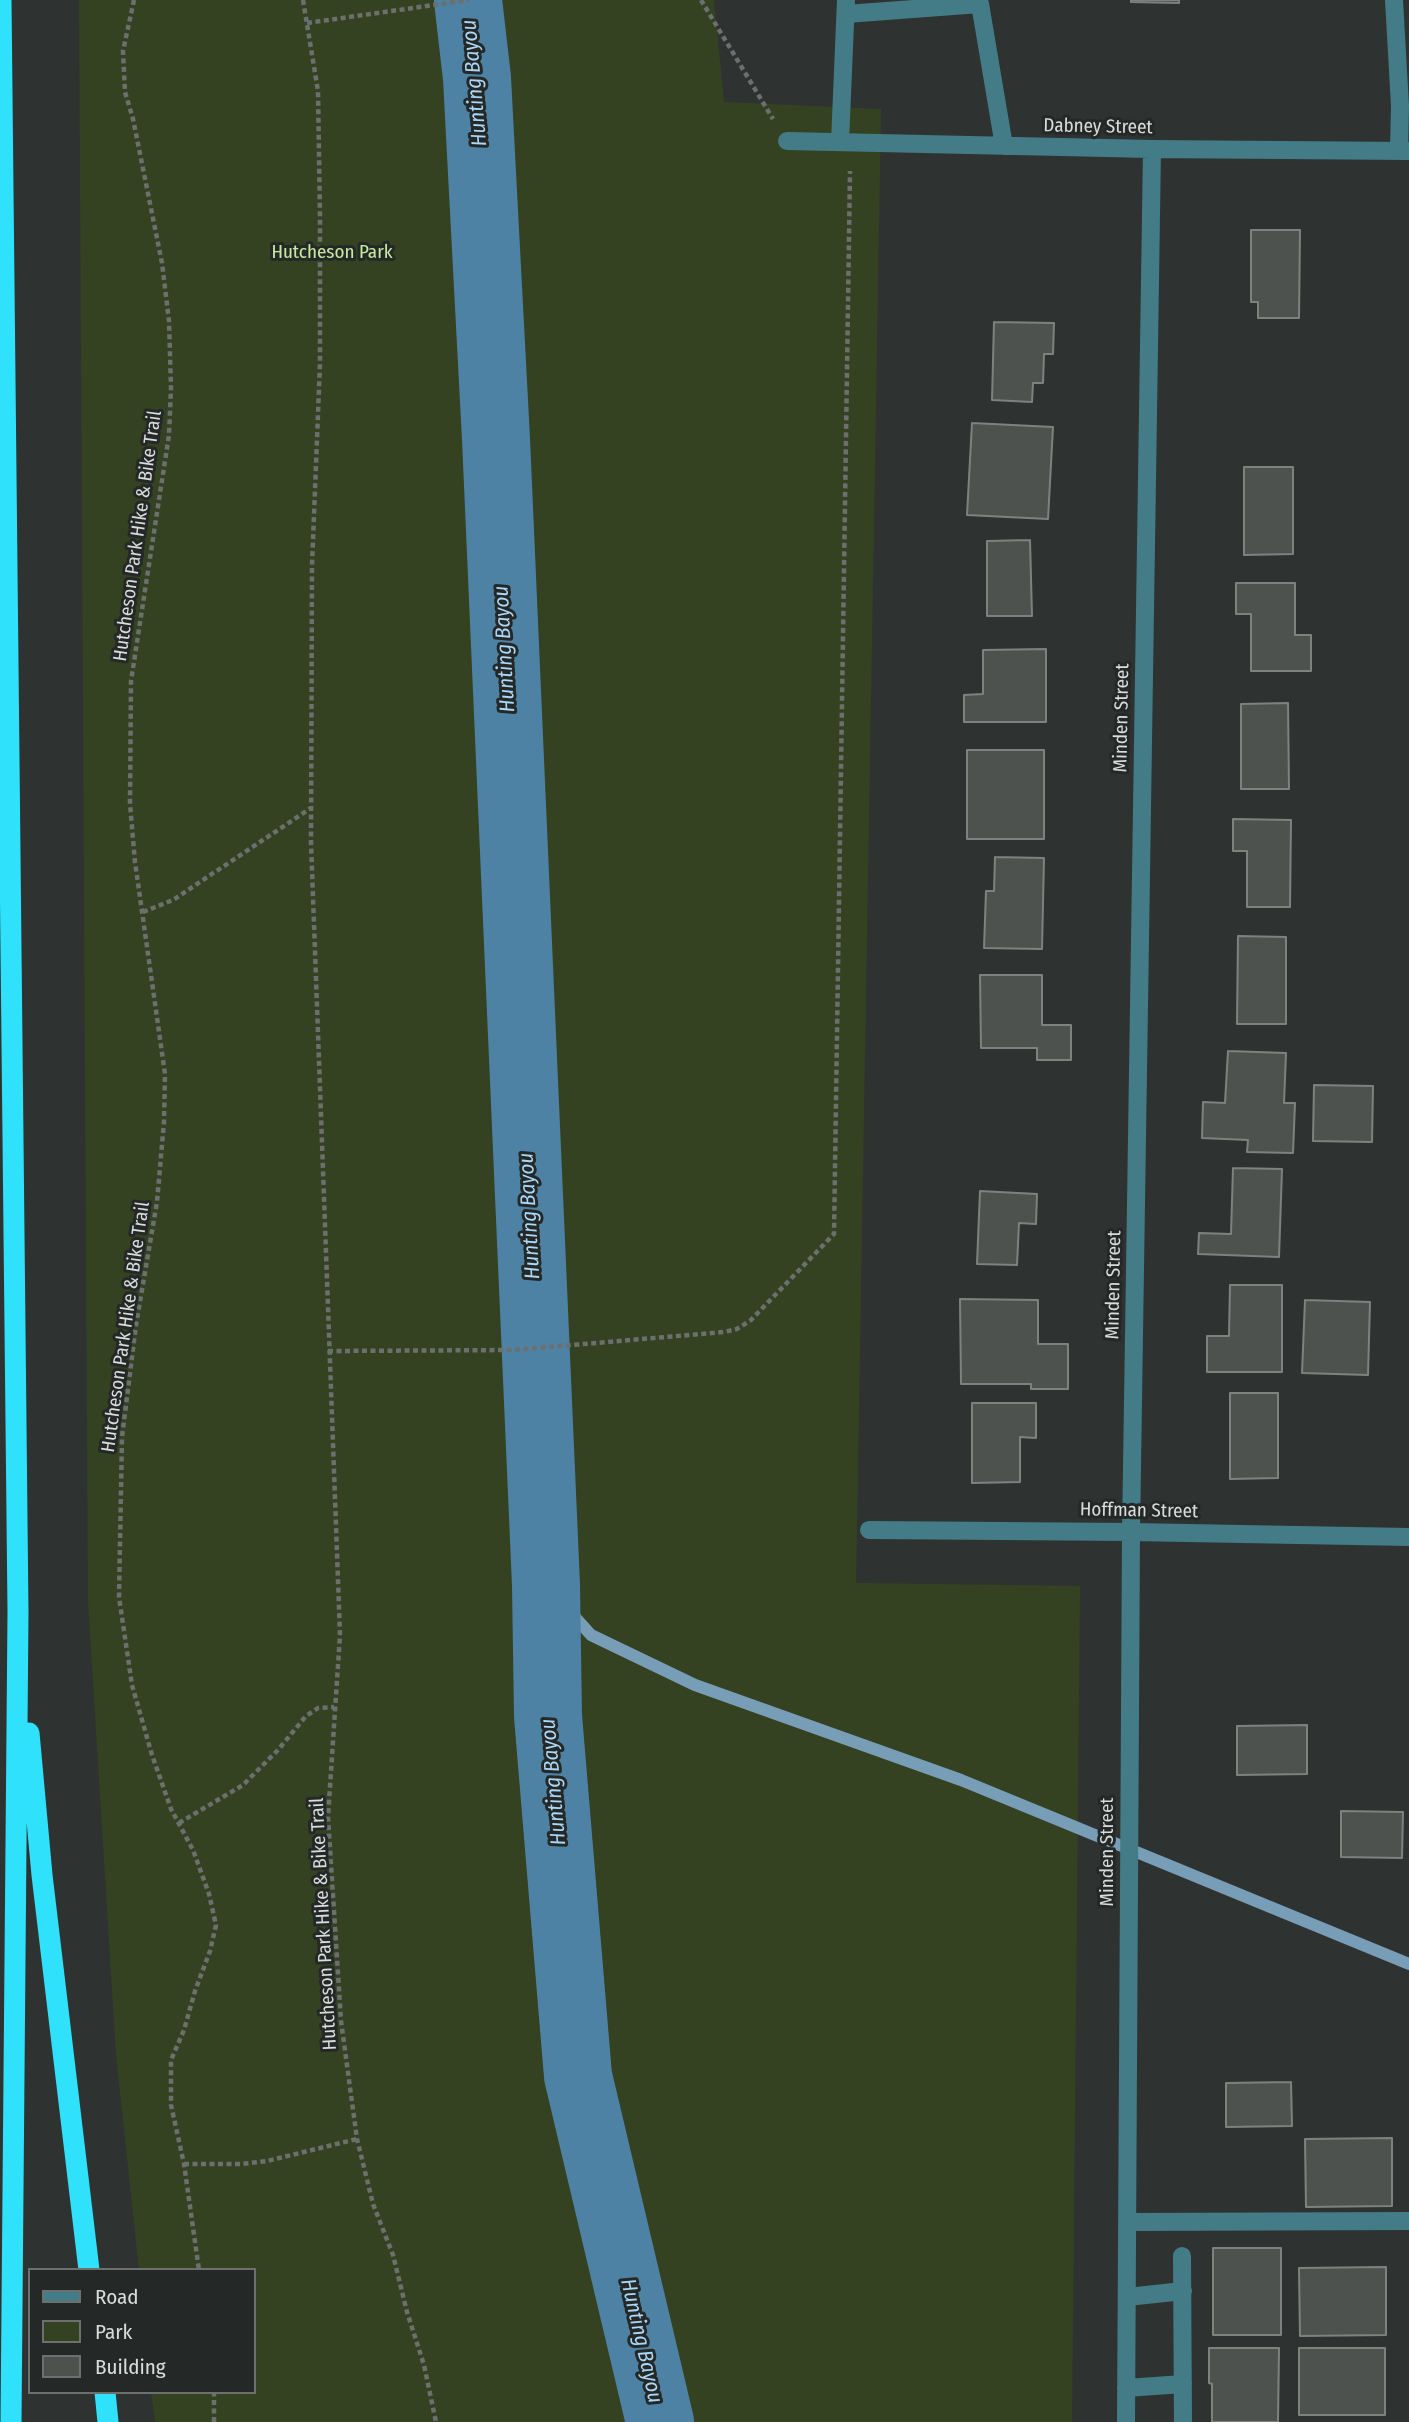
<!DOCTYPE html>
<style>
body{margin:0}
#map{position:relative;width:1409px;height:2422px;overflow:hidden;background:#2e3332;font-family:"Fira Sans Condensed",sans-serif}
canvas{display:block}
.legend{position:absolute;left:28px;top:2268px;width:228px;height:126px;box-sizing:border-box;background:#242928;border:2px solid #6c7170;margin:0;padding:9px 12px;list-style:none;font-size:21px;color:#d9dcdc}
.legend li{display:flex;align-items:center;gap:14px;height:35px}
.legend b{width:35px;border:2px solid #6c7170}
</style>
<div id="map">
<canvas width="1409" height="2422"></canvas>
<ul class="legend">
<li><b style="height:9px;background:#437c86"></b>Road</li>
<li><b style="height:19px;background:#354222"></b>Park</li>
<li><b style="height:19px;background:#4e524f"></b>Building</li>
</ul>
</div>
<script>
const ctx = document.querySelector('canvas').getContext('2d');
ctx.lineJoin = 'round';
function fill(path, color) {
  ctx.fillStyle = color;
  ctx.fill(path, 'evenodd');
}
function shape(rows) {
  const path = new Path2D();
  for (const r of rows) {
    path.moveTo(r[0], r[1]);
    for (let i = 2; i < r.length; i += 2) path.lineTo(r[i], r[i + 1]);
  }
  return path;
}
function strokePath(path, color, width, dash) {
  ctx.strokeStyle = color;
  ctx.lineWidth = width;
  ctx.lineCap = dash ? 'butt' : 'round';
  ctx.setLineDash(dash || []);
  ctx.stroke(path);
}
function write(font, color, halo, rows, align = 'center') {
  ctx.font = font + ' "Fira Sans Condensed",sans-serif';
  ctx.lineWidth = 6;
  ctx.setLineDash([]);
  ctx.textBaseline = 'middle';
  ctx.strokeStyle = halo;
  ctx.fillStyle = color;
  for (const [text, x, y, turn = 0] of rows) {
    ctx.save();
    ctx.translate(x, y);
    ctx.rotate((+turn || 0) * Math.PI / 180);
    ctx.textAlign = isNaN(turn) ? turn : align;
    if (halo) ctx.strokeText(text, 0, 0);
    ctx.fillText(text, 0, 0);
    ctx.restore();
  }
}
const green = shape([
 [79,0,714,0,724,102,881,109,856,1583,1080,1586,1072,2422,155,2422,151,2392,254,2392,254,2270,139,2270,116,2054,88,1601]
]);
const stream = shape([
 [546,1585,591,1635,695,1685,961,1780,1409,1964]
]);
const river = shape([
 [468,0,477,78,496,439,546,1585,548,1716,578,2076,660,2422]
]);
const building = shape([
 [1131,0,1179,0,1179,3,1131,2,1131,0],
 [1251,230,1300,230,1299,318,1258,318,1258,302,1251,302,1251,230],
 [994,322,1054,323,1053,354,1044,354,1043,383,1033,383,1032,402,992,400,994,322],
 [972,423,1053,427,1048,519,967,515,972,423],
 [1244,467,1293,467,1293,554,1244,555,1244,467],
 [1030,540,1032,616,987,616,987,541,1030,540],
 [1236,583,1295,583,1295,635,1311,635,1311,671,1251,671,1251,614,1236,614,1236,583],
 [1046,649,1046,722,964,722,964,695,983,694,983,650,1046,649],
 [1288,703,1289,789,1241,789,1241,704,1288,703],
 [967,750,1044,750,1044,839,967,839,967,750],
 [1233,819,1291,820,1290,907,1247,907,1247,851,1233,851,1233,819],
 [995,857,1044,858,1042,949,984,948,986,891,994,891,995,857],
 [1238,936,1286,937,1286,1024,1237,1024,1238,936],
 [980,975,1042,975,1042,1025,1071,1025,1071,1060,1037,1060,1037,1048,981,1048,980,975],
 [1228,1051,1286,1053,1284,1103,1295,1103,1293,1153,1247,1152,1248,1140,1202,1138,1203,1102,1225,1103,1228,1051],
 [1314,1085,1373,1086,1372,1142,1313,1141,1314,1085],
 [1233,1168,1282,1169,1279,1257,1198,1254,1199,1233,1231,1234,1233,1168],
 [980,1191,1037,1194,1036,1224,1019,1223,1017,1265,977,1264,980,1191],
 [1230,1285,1282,1285,1282,1372,1207,1372,1207,1336,1229,1336,1230,1285],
 [960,1299,1038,1300,1038,1344,1068,1344,1068,1389,1031,1389,1031,1384,961,1384,960,1299],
 [1305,1300,1370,1302,1368,1375,1302,1373,1305,1300],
 [1230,1393,1278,1393,1278,1478,1230,1479,1230,1393],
 [972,1403,1036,1403,1036,1438,1020,1437,1020,1482,972,1483,972,1403],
 [1307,1725,1307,1774,1237,1775,1237,1726,1307,1725],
 [1341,1811,1403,1812,1402,1858,1341,1857,1341,1811],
 [1291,2082,1292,2126,1226,2127,1226,2083,1291,2082],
 [1392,2138,1392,2206,1306,2207,1305,2139,1392,2138],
 [1213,2248,1281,2248,1281,2335,1213,2335,1213,2248],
 [1386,2267,1386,2335,1300,2336,1299,2268,1386,2267],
 [1209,2348,1279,2348,1278,2422,1212,2422,1212,2384,1209,2383,1209,2348],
 [1299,2348,1385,2348,1385,2415,1299,2415,1299,2348]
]);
const path = shape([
 [134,0,123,51,125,92,133,119,162,263,169,321,171,388,169,435,131,681,130,804,135,862,165,1074,164,1122,157,1202,136,1325,122,1437,119,1597,132,1685,152,1755,171,1809,193,1850,209,1894,216,1925,210,1951,195,1991,184,2030,171,2060,171,2105,184,2164,199,2270],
 [303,0,318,91,320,217,320,363,312,566,311,842,340,1635,328,1817,341,2021,357,2139,373,2204,393,2255,407,2312,424,2365,436,2422],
 [701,0,773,119],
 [307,23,469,0],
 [143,912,173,900,311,808],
 [328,1351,514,1350,724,1332,737,1329,751,1320,834,1234,850,171],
 [179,1823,243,1785,278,1750,306,1716,318,1708,334,1707],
 [184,2164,242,2164,267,2161,357,2139],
 [214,2422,214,2392]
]);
const minor = shape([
 [975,0,980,4,1004,146],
 [1394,0,1400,106,1399,151],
 [846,14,980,4],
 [787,141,1152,149,1409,151],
 [840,142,846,0],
 [869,1530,1131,1532,1409,1537],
 [1127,2222,1409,2221],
 [1182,2256,1183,2422],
 [1127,2297,1183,2291],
 [1126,2388,1183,2384],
 [1126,2422,1131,1532,1152,149]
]);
const highway = shape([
 [1,0,18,1612,11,2422],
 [29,1733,42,1875,89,2270],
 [105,2392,108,2422]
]);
const streetNames = [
 ["Dabney Street",1098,127,1],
 ["Hutcheson Park Hike & Bike Trail",138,536,-82],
 ["Minden Street",1122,718,-89],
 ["Minden Street",1114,1285,-89],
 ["Hutcheson Park Hike & Bike Trail",126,1327,-82],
 ["Hoffman Street",1139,1511,1],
 ["Minden Street",1108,1852,-90],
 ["Hutcheson Park Hike & Bike Trail",324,1924,-93]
];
const parkNames = [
 ["Hutcheson Park",332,253]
];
const waterNames = [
 ["Hunting Bayou",475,83,-95],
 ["Hunting Bayou",505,649,-93],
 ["Hunting Bayou",530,1216,-93],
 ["Hunting Bayou",554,1782,-95],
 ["Hunting Bayou",641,2341,77]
];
fill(green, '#354222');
strokePath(stream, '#789db6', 12);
strokePath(river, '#4e82a5', 68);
fill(building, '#4e524f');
strokePath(building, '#7e827f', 2);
strokePath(path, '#6b706f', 4.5, [5, 3.5]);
strokePath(minor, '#437c86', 18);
strokePath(highway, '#30e1fc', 21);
write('19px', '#d9dcdc', '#242928', streetNames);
write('19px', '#c7ea9c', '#242928', parkNames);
write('italic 21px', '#abd8f8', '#242928', waterNames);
</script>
